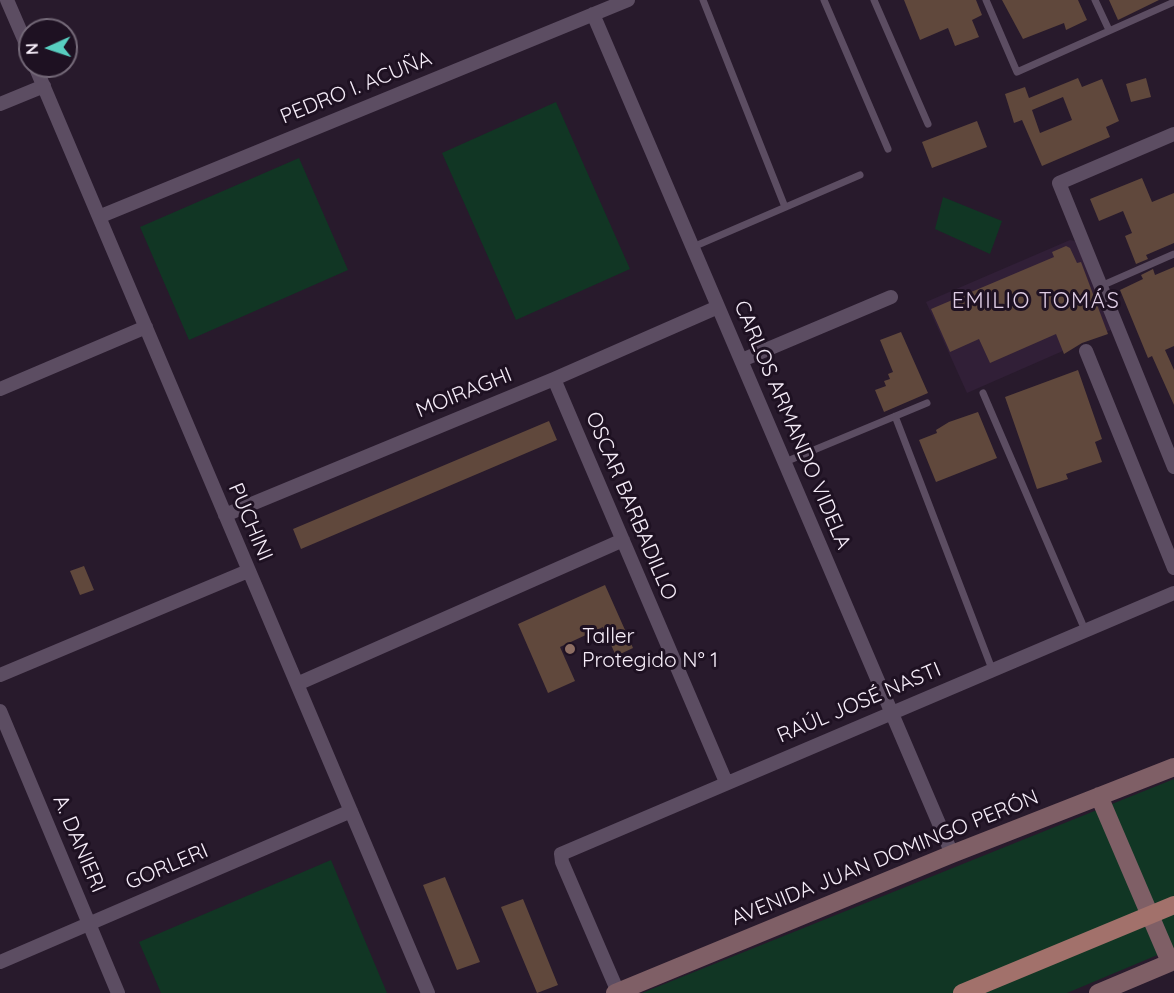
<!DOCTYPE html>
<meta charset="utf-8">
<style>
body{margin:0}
#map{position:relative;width:1174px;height:993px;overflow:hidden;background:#281a2c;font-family:Quicksand,sans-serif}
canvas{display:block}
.north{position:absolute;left:18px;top:18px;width:60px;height:60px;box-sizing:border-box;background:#1e1122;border:2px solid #746978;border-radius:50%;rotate:267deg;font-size:16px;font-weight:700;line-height:24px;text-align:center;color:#f6edf9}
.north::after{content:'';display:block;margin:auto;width:21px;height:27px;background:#58cec0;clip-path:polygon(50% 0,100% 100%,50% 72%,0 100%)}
</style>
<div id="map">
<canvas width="1174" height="993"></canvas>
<div class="north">N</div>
</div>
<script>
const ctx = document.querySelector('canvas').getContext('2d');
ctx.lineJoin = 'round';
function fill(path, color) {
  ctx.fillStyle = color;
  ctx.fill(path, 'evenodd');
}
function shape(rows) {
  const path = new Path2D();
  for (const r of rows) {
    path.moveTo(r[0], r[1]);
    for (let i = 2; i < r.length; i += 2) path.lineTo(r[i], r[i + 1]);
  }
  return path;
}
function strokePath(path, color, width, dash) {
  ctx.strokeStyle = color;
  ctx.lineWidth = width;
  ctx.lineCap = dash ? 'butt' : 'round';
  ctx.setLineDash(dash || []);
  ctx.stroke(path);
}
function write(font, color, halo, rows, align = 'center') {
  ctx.font = font + ' Quicksand,sans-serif';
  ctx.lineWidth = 6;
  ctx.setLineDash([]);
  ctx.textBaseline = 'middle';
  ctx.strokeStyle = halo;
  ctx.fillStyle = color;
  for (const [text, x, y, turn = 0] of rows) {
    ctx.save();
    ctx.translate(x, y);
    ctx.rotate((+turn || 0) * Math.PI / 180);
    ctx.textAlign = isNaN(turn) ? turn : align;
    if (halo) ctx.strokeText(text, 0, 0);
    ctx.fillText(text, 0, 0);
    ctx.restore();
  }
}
const built = shape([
 [1070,240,1075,241,1113,329,967,393,926,302]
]);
const green = shape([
 [556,102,630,269,516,320,442,153],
 [299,158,348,270,189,340,140,227],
 [943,197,1002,221,990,254,935,229],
 [1174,779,1174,948,1067,993,642,993],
 [331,860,387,993,161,993,139,942]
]);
const building = shape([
 [904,0,976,0,982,15,972,20,979,37,955,46,948,28,920,40],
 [1002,0,1078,0,1087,20,1066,30,1064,23,1023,39],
 [1109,0,1159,0,1118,20],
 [1078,78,1082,87,1102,79,1119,121,1106,127,1110,137,1042,166,1022,120,1014,123,1005,94,1025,87,1029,98],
 [1063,97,1072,120,1040,133,1032,110],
 [1146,78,1151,97,1131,102,1126,84],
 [977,121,987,147,932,168,922,142],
 [1142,178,1152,202,1174,193,1174,243,1146,255,1148,259,1136,264,1125,236,1132,233,1123,211,1099,221,1090,199],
 [1066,246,1070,248,1077,263,1081,262,1108,334,1082,343,1064,354,1056,334,990,363,979,339,950,352,931,309,1054,257,1052,252],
 [1174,267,1174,346,1165,350,1174,370,1174,405,1152,356,1148,358,1120,290,1143,279,1141,275,1153,269,1155,275],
 [901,332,928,393,884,412,875,390,886,386,884,381,890,379,888,374,893,372,880,340],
 [1078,370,1102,439,1095,442,1102,462,1066,474,1068,479,1037,489,1005,397],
 [978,412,997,458,936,482,919,440,937,433,936,430,949,422],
 [549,421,557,440,301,549,293,529],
 [84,566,94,590,80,595,70,571],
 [605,585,633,648,616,656,603,627,560,647,575,681,548,693,518,624],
 [445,877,480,962,457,970,423,885],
 [523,899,558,985,537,993,501,907]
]);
const lane = shape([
 [703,0,785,207],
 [824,0,888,149],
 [874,0,928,124],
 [986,0,1017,72,1174,2],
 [1095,0,1109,30],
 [693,247,860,175],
 [1101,286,1174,254],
 [983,393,1085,630],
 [895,416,992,669],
 [785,462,927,403]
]);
const street = shape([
 [7,0,30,53],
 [593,14,952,854],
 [35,66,428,993],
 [0,104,44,86],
 [1174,134,1059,183,1174,467],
 [101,216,628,0],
 [1086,351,1174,568],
 [742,360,891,297],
 [554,379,726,782],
 [0,389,146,327],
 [225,515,554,379,718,307],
 [0,675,248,571],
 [297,684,623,540],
 [0,711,118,993],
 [0,962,351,811],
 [618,992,562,862,561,854,1174,593]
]);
const secondary = shape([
 [1099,796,1170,962],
 [615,993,952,854,1174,767],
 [1098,993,1174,961]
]);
const primary = shape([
 [962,993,1174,905]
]);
const markers = [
 [570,649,6,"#8d6e63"]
];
const streetNames = [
 ["PEDRO I. ACUÑA",356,88,-22],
 ["MOIRAGHI",464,393,-22],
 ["CARLOS ARMANDO VIDELA",792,425,67],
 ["OSCAR BARBADILLO",631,506,67],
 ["PUCHINI",250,522,67],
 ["RAÚL JOSÉ NASTI",859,703,-23],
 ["A. DANIERI",79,844,67],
 ["AVENIDA JUAN DOMINGO PERÓN",885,858,-22],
 ["GORLERI",167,867,-23]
];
const poiNames = [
 ["Taller",582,637],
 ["Protegido N° 1",582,661]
];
const neighbourhoodNames = [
 ["EMILIO TOMÁS",1036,301]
];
fill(built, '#311f37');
fill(green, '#113624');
fill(building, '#60483c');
strokePath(lane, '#5c4d62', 7);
strokePath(street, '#5c4d62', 14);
strokePath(secondary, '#7f5f66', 18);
strokePath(primary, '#a2716b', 18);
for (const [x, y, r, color] of markers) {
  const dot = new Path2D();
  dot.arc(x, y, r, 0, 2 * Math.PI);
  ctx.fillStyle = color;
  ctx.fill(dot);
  strokePath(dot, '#1e1122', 2);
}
write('21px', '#f6edf9', '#1e1122', streetNames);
write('21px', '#f6edf9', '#1e1122', poiNames, 'left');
ctx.letterSpacing = '1.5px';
write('22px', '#decce4', '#1e1122', neighbourhoodNames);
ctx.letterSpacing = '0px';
</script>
